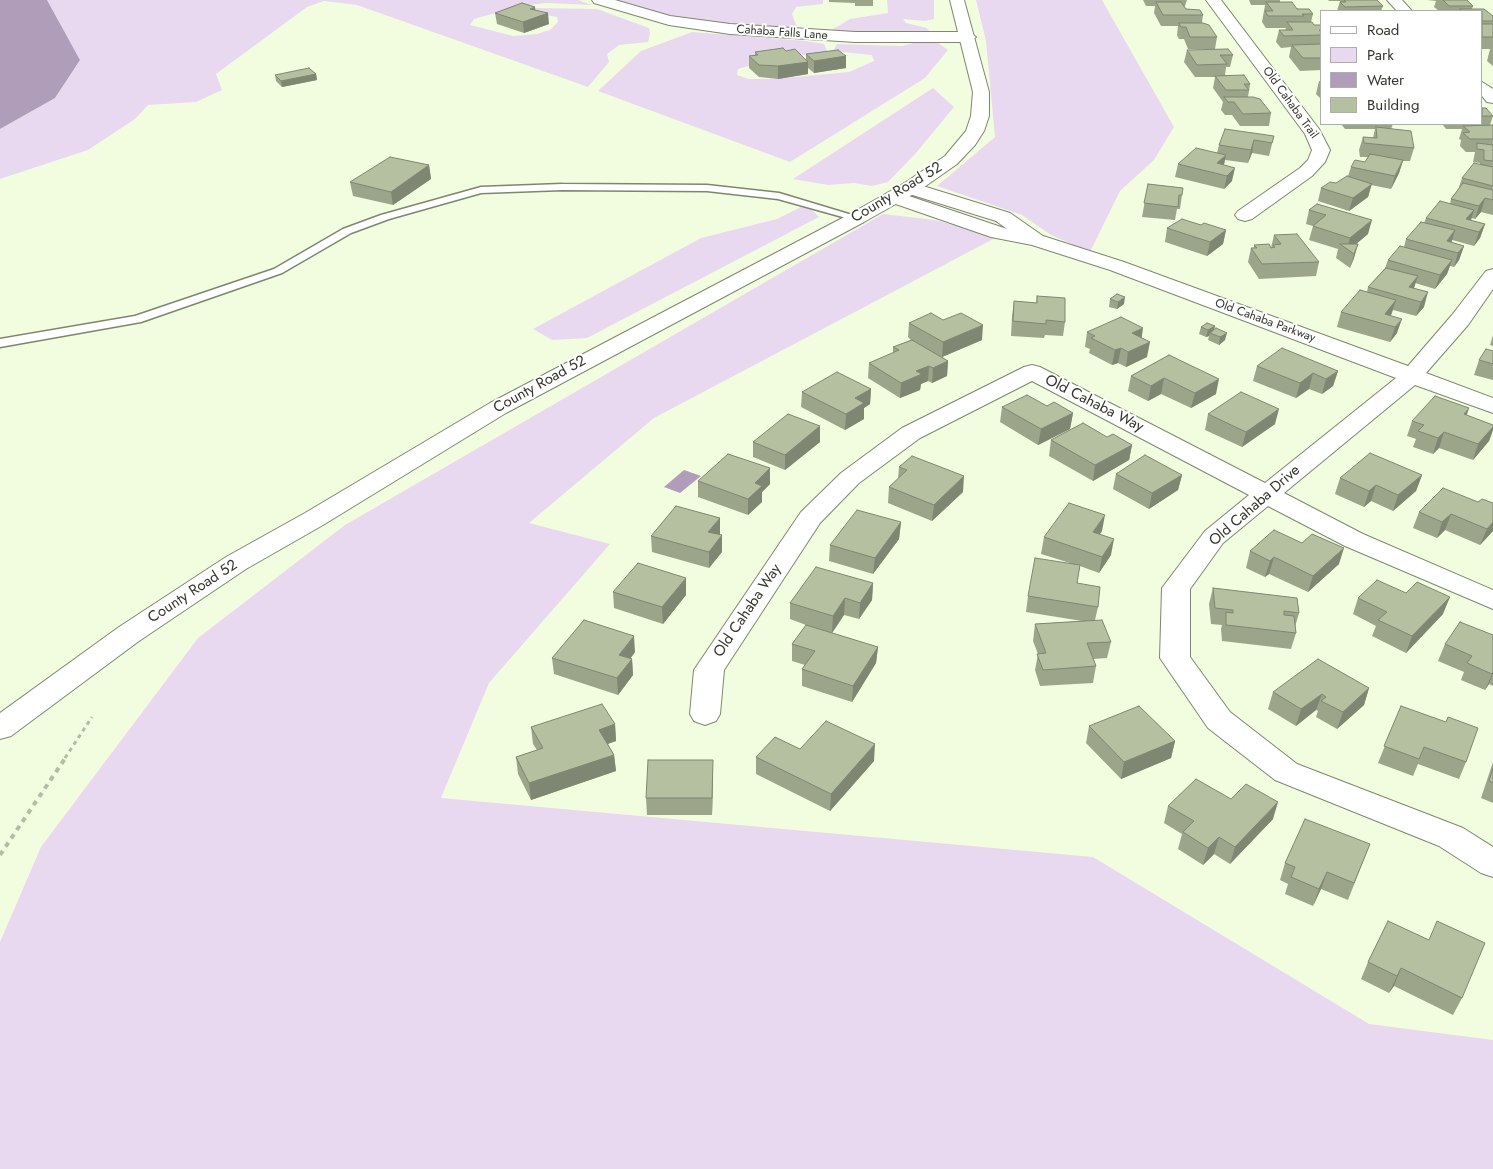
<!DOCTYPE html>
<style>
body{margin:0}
#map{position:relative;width:1493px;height:1169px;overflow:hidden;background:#f2fde0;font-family:Jost,sans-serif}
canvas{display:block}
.legend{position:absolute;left:1320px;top:10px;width:162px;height:115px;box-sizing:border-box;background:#fff;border:1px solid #adafaa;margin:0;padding:6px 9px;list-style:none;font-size:15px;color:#32362b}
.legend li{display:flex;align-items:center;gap:10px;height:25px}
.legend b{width:25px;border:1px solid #adafaa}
</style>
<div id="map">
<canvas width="1493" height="1169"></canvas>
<ul class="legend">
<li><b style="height:6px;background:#fff"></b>Road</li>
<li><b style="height:14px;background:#e8d9f1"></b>Park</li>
<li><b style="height:14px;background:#af9db9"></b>Water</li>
<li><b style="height:14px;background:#b5c0a1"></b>Building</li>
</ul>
</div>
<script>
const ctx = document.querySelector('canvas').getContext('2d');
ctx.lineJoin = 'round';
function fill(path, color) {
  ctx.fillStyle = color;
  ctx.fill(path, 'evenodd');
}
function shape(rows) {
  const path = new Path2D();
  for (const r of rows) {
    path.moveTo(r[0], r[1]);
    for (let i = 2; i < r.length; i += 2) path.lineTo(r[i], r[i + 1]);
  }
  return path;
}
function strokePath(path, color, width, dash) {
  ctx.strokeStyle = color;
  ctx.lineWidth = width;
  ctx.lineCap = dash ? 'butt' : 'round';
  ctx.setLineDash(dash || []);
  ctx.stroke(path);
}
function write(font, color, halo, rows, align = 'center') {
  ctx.font = font + ' Jost,sans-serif';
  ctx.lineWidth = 4;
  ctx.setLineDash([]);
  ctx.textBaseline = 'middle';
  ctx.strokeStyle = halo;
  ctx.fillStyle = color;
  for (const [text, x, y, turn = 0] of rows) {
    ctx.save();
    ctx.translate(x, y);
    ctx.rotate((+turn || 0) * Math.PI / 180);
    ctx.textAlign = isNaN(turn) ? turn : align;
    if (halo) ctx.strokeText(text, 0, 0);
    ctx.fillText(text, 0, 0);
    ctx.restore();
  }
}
const green = shape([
 [47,0,578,0,592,5,546,3,521,6,474,19,470,25,513,36,537,34,550,30,558,22,557,17,530,12,532,8,597,9,649,28,650,33,648,42,619,45,607,54,609,62,588,87,357,5,324,1,307,7,216,74,222,90,196,102,148,105,135,119,88,150,0,179,0,129,55,98,80,60],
 [610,0,823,0,823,4,796,7,792,14,797,27,780,30,699,21,645,11],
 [887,0,934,0,934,19,925,21,903,19,906,23,927,28,929,31,906,34,830,31,850,19,888,13],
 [976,0,1102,0,1174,127,1154,160,1120,191,1090,252,1051,235,1022,215,937,186,995,137,986,41],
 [692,32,806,41,824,44,828,53,816,58,795,53,738,69,737,75,749,79,773,79,849,72,874,61,872,55,833,51,837,44,902,46,921,41,937,42,948,50,925,78,790,162,598,91,641,51],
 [933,88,954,107,916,153,888,182,872,186,854,183,828,185,793,179],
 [801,207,811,209,819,217,587,338,552,340,533,329,701,238,777,219],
 [883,214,935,220,997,237,654,418,529,523,610,544,489,683,441,798,1093,857,1369,1024,1493,1040,1493,1169,0,1169,0,942,41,847,198,638,345,525]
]);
const water = shape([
 [0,0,47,0,80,60,55,98,0,129],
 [684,470,701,476,680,493,664,487]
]);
const pathFar1 = shape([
 [65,758,92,717]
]);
const path = shape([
 [0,855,66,757]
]);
const service = shape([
 [562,184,707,185,779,193,862,218,857,221,778,199,707,191,562,190,481,193,389,219,351,233,282,273,141,322,0,347,0,339,135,316,274,269,343,229,381,215,481,187,562,184]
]);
const minor = shape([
 [592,0,615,0,670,16,730,24,855,32,968,32,976,37,968,42,855,42,730,34,669,25,594,3,592,0],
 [1206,0,1221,0,1319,129,1330,150,1325,162,1312,176,1252,219,1245,221,1238,219,1235,215,1238,211,1300,168,1308,160,1312,150,1305,134,1206,0],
 [1387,0,1402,0,1412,11,1397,11,1387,0],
 [1482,82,1493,89,1493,103,1487,102,1482,96,1482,82],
 [910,182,1010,213,1043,236,1124,262,1408,366,1452,315,1486,271,1493,269,1493,289,1468,325,1426,373,1493,398,1493,413,1415,385,1284,493,1363,534,1493,590,1493,609,1345,546,1268,506,1223,543,1190,589,1190,657,1230,712,1297,764,1463,828,1493,847,1493,877,1481,873,1439,846,1275,780,1208,728,1160,658,1162,588,1205,531,1249,495,1032,381,920,438,859,483,820,523,724,670,720,714,716,721,705,725,694,721,690,714,694,670,801,512,841,473,902,428,1024,367,1032,365,1040,367,1265,483,1396,378,1110,270,1032,245,991,237,887,201,885,197,887,193,894,191,1007,229,996,221,903,192,901,188,903,184,910,182]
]);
const secondary = shape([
 [950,0,964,0,989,92,989,116,984,131,975,145,957,164,917,192,864,222,506,413,323,525,246,569,139,641,11,736,0,739,0,713,119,627,226,557,305,513,490,403,850,214,903,184,945,156,966,131,971,116,973,92,950,0]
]);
const wall = shape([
 [829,0,873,0,873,6,855,6,855,3,829,2],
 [1143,0,1187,0,1185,6,1184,6,1186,9,1203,15,1202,23,1217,37,1215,49,1188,49,1184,39,1179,39,1177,35,1178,26,1161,26,1154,13,1155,6,1146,6],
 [1249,0,1280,0,1280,2,1313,14,1311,22,1314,25,1322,25,1322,70,1300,71,1289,57,1291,47,1281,48,1276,42,1279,30,1285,30,1286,28,1266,28,1262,22,1265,5,1251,5],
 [1328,0,1377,0,1383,6,1381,11,1337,11,1340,1,1329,1],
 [1427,0,1467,0,1473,6,1472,9,1484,9,1493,16,1493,66,1487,61,1490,49,1482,49,1482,11,1439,11,1434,7,1436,1],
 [536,10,549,24,524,33,497,24,495,13],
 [1187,50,1233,55,1230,67,1226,67,1225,75,1250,84,1248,97,1271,113,1269,126,1240,126,1232,115,1225,115,1221,110,1223,102,1213,88,1215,77,1195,77,1184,62],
 [755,52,806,59,806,54,846,56,846,68,814,73,808,68,808,74,778,79,759,77,749,68,749,56,755,55],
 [316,74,317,80,282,87,276,81,275,75],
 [1319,81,1322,81,1322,100,1316,94],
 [1482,108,1493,116,1490,125,1493,125,1493,215,1481,212,1475,219,1471,218,1471,221,1485,224,1480,238,1474,246,1452,240,1451,242,1464,246,1459,260,1454,267,1450,266,1447,274,1435,289,1415,283,1414,288,1424,307,1416,316,1393,310,1391,315,1397,333,1390,342,1337,327,1341,312,1367,292,1368,287,1385,268,1388,260,1404,247,1406,239,1424,223,1426,218,1450,204,1451,199,1458,190,1462,178,1480,164,1480,163,1473,162,1475,152,1466,152,1460,146,1461,140,1459,139,1462,129,1446,129,1442,124,1482,124],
 [1341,124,1393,124,1391,129,1414,148,1410,161,1403,161,1399,173,1391,189,1371,185,1368,197,1349,211,1318,201,1321,188,1336,183,1348,176,1351,167,1365,162,1368,157,1360,157,1359,150,1363,137,1373,138,1375,129,1345,129],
 [1274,136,1269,156,1252,153,1248,163,1225,160,1224,165,1232,181,1224,189,1175,177,1178,164,1217,153,1219,145],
 [429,165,431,179,393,205,353,196,350,182],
 [1148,184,1183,188,1180,209,1177,209,1175,220,1142,217],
 [1317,204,1368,234,1356,244,1358,244,1354,258,1350,268,1336,258,1338,249,1309,240,1313,226,1306,224,1309,210],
 [1201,225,1226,230,1223,244,1207,256,1165,242,1167,228],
 [1274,235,1319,262,1316,276,1259,279,1248,262,1251,248,1254,248,1254,245,1271,248],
 [1037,296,1065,322,1063,336,1045,335,1044,338,1011,336,1012,316,1014,301,1036,303],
 [1110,299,1124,304,1117,309,1109,307],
 [943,320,982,340,942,357,948,361,947,376,932,383,928,381,921,384,920,390,900,398,868,378,869,363,893,353,893,347,911,340,908,337,909,323],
 [1215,326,1214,330,1225,340,1219,345,1208,340,1209,336,1206,337,1199,334,1201,327],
 [1087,332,1142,338,1147,357,1126,367,1118,363,1112,365,1089,353,1090,349,1085,347],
 [1493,335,1493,346,1490,345],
 [1493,351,1493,380,1474,375,1479,360],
 [1169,355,1216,394,1191,408,1161,394,1148,401,1128,391,1131,376],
 [1257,366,1338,371,1333,386,1322,394,1309,389,1296,398,1253,381],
 [871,389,870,404,864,408,864,419,845,430,801,407,802,392],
 [1002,407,1073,413,1070,429,1038,445,1000,422],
 [1208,414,1275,424,1242,447,1205,430],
 [1467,416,1493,425,1493,430,1489,441,1473,460,1439,448,1433,454,1413,447,1416,439,1407,436,1412,421],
 [820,426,820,442,785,470,753,457,753,442],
 [1051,440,1132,445,1129,460,1093,481,1049,456],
 [899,467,963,492,932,521,888,503,889,487,898,479],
 [770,468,770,484,762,492,762,502,748,515,698,497,698,481],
 [1116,474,1182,475,1178,490,1149,509,1113,489],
 [1422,475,1416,491,1393,511,1371,501,1364,507,1335,494,1340,478],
 [1443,488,1493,531,1480,545,1445,530,1437,538,1413,528,1419,512],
 [901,522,899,539,873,574,829,561,830,545],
 [1102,531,1100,534,1111,555,1099,573,1080,566,1077,583,1098,607,1095,620,1111,642,1107,658,1093,659,1096,666,1093,683,1040,686,1035,670,1038,654,1033,641,1035,624,1082,621,1026,612,1028,596,1070,563,1041,554,1044,537],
 [720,534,719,535,722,535,722,552,709,568,652,552,651,536],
 [1302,543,1339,564,1308,592,1269,574,1265,577,1246,568,1250,551],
 [873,583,872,600,859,619,844,615,832,633,878,647,876,663,852,702,802,686,802,669,805,665,792,661,792,644,806,625,790,619,790,603],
 [1213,588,1299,613,1295,627,1296,633,1291,649,1222,641,1221,629,1222,625,1211,624,1209,604],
 [613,592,686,595,663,624,614,608],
 [1358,598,1443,614,1406,653,1372,636,1376,626,1353,614],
 [1493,635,1493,686,1489,684,1485,690,1461,680,1464,672,1438,661,1445,644],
 [635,652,631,658,632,659,633,675,618,695,554,674,552,658],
 [1369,688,1364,705,1337,729,1316,717,1318,711,1316,710,1296,726,1268,709,1273,692],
 [1401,706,1466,762,1459,779,1418,764,1413,776,1378,763],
 [615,724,616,741,608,744,614,755,616,771,531,800,518,774,516,757,537,750,533,744,531,727],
 [1089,726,1175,741,1171,758,1121,779,1086,743],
 [800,749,874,761,830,811,756,774,756,757],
 [1493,762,1493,803,1481,798],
 [713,777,712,815,647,815,646,798],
 [1231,799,1273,819,1230,864,1214,854,1203,865,1178,849,1182,834,1164,823,1168,806],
 [1370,844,1348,900,1321,889,1313,906,1285,894,1288,884,1280,880,1285,863],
 [1388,921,1462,998,1453,1015,1394,986,1389,993,1361,979,1368,962]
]);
const shadedWall = shape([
 [535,7,536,17,548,13,549,24,524,33,523,22,530,9],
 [846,56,846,68,814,73,814,61],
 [808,62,808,74,778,79,778,66],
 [316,74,317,80,282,87,281,81],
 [1254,140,1252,153,1248,163,1251,150],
 [1226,155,1223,168,1217,163],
 [1403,160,1399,173,1391,189,1395,176],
 [429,165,431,179,393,205,391,192],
 [1235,168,1232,181,1224,189,1227,176],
 [1372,184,1368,197,1349,211,1353,198],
 [1485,198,1481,212,1475,219,1479,206],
 [1474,210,1470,224,1466,219],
 [1372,220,1368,234,1349,250,1347,249,1350,238],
 [1485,224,1480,238,1474,246,1479,232],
 [1226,230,1223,244,1207,256,1210,242],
 [1455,230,1451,244,1447,241],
 [1358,244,1354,258,1350,268,1354,254],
 [1464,246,1459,260,1454,267,1458,253],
 [1452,260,1447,274,1435,289,1440,275],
 [1418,276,1413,291,1409,287],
 [1428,292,1424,307,1416,316,1421,302],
 [1125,297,1124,304,1117,309,1118,302],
 [1396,300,1391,315,1384,324,1385,314],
 [1402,319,1397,333,1390,342,1395,327],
 [983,325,982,340,942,357,943,342],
 [1215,326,1213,333,1210,333,1209,336,1206,337,1208,330],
 [1143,328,1141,343,1132,333],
 [1227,333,1225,340,1219,345,1220,337],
 [1150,342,1147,357,1126,367,1128,352],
 [1121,348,1118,363,1112,365,1115,350],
 [948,361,947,376,932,383,933,368],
 [929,366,928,381,921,384,920,390,900,398,901,383,916,371],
 [1338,371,1333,386,1322,394,1326,379],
 [1313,373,1309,389,1296,398,1300,383],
 [1164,378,1161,394,1148,401,1151,386],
 [1219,379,1216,394,1191,408,1195,393],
 [871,389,870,404,864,408,864,419,845,430,846,414,855,398],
 [1469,408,1464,424,1464,414],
 [1279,409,1275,424,1242,447,1246,432],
 [1073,413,1070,429,1038,445,1041,429],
 [820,426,820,442,785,470,785,455],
 [1493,427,1493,430,1489,441,1473,460,1478,444],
 [1444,432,1439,448,1433,454,1438,438],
 [1132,445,1129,460,1093,481,1095,465],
 [770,468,770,484,762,492,762,502,748,515,748,499,755,483],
 [1182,475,1178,490,1149,509,1152,493],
 [1422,475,1416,491,1393,511,1398,495],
 [964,476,963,492,932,521,934,505],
 [1376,485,1371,501,1364,507,1369,491],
 [1451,514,1445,530,1437,538,1442,522],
 [1105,515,1102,531,1090,548,1093,532],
 [720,518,720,534,709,548,708,532],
 [901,522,899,539,873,574,875,558],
 [1493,522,1493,531,1480,545,1487,529],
 [722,535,722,552,709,568,709,552],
 [1114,539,1111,555,1099,573,1102,557],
 [1344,548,1339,564,1308,592,1313,576],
 [1274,557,1269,574,1265,577,1270,561],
 [686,578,686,595,663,624,662,607],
 [873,583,872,600,859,619,860,603],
 [1450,597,1443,614,1406,653,1412,636],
 [845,598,844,615,832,633,833,616],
 [634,636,635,652,620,671,619,655],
 [878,647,876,663,852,702,853,686],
 [632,659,633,675,618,695,617,678],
 [1493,672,1493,674,1489,684,1485,690],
 [1369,688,1364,705,1337,729,1343,712],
 [1322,694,1316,710,1296,726,1301,709],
 [615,724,616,741,601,746,599,730],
 [1175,741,1171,758,1121,779,1124,762],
 [875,744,874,761,830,811,831,794],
 [614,755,616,771,531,800,529,783],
 [713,760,713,777,712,815,712,798],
 [1278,802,1273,819,1230,864,1235,847],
 [1219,837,1214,854,1203,865,1208,848],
 [1327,872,1321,889,1313,906,1319,889],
 [1401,968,1394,986,1389,993,1397,976]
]);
const building = shape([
 [1344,0,1377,0,1383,6,1345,7,1340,2,1346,2,1344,0],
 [1443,0,1467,0,1473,6,1449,6,1443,0],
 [1156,2,1181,2,1186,9,1200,10,1203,15,1163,15,1156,2],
 [1266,2,1292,2,1297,9,1309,9,1313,14,1302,14,1304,16,1268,16,1265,11,1273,11,1266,2],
 [522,3,535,7,530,9,548,13,523,22,495,13,522,3],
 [1460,9,1484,9,1493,16,1493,21,1482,21,1482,11,1463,11,1460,9],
 [1287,22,1312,22,1314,25,1322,25,1322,30,1319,30,1322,33,1322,35,1284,36,1279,30,1293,30,1287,22],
 [1179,23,1203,23,1209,25,1217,37,1190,37,1186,27,1181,27,1179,23],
 [1482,24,1493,24,1493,37,1482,37,1482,24],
 [1320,44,1322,46,1322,58,1303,58,1292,45,1320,44],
 [783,48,786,51,795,49,808,62,778,66,759,65,749,56,758,55,755,52,783,48],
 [1228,49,1233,55,1220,55,1227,64,1197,65,1187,50,1228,49],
 [838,50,846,56,814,61,806,54,838,50],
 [309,68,316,74,281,81,275,75,309,68],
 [1244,75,1250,84,1244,84,1249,90,1226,90,1215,76,1244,75],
 [1224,97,1253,97,1260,99,1271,113,1243,114,1234,102,1228,102,1224,97],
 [1482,108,1486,108,1493,116,1482,116,1482,108],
 [1493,125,1493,139,1470,139,1463,133,1470,132,1463,126,1493,125],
 [1376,127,1411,131,1414,148,1364,143,1363,137,1377,138,1376,127],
 [1225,129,1274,136,1272,143,1254,140,1251,150,1219,145,1225,129],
 [1477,143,1493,145,1493,161,1484,160,1484,150,1477,149,1477,143],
 [1196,148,1226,155,1217,163,1235,168,1227,176,1178,164,1196,148],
 [1370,154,1403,160,1395,176,1351,167,1355,160,1365,162,1370,154],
 [390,157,429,165,391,192,350,182,390,157],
 [1474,163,1493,167,1493,186,1462,178,1474,163],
 [1347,176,1372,184,1353,198,1321,188,1330,182,1336,183,1347,176],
 [1463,183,1493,190,1493,200,1485,198,1479,206,1451,199,1463,183],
 [1148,184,1183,188,1182,195,1179,195,1178,207,1144,203,1148,184],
 [1440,201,1474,210,1466,219,1485,224,1479,232,1426,218,1440,201],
 [1317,204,1372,220,1350,238,1313,226,1326,215,1309,210,1317,204],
 [1182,219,1201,225,1204,223,1226,230,1210,242,1167,228,1182,219],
 [1421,222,1455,230,1447,241,1464,246,1458,253,1406,239,1421,222],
 [1297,234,1319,262,1262,264,1251,248,1257,248,1254,245,1269,244,1271,248,1275,247,1273,245,1281,244,1274,235,1297,234],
 [1340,244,1358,244,1354,254,1340,244],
 [1400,246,1452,260,1440,275,1388,260,1400,246],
 [1386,268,1418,276,1409,287,1428,292,1421,302,1368,287,1386,268],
 [1360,290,1396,300,1385,314,1402,319,1395,327,1341,312,1360,290],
 [1117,294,1125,297,1118,302,1110,299,1117,294],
 [1037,296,1065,298,1065,322,1046,320,1046,324,1013,321,1014,301,1037,303,1037,296],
 [931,313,943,320,961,313,983,325,943,342,909,323,931,313],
 [1121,317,1143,328,1132,333,1150,342,1128,352,1121,348,1115,350,1091,338,1095,336,1087,332,1121,317],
 [1207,323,1215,326,1208,330,1201,327,1207,323],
 [1216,328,1227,333,1220,337,1210,333,1216,328],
 [912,340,948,361,933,368,929,366,916,371,922,374,901,383,869,363,899,350,893,347,912,340],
 [1282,348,1338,371,1326,379,1313,373,1300,383,1257,366,1282,348],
 [1486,349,1493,351,1493,364,1479,360,1486,349],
 [1169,355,1219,379,1195,393,1164,378,1151,386,1131,376,1169,355],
 [837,372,871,389,855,398,864,403,846,414,802,392,837,372],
 [1241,392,1279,409,1246,432,1208,414,1241,392],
 [1027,395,1047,406,1054,402,1073,413,1041,429,1002,407,1027,395],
 [1435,396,1469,408,1464,414,1493,425,1493,427,1478,444,1444,432,1438,438,1418,431,1424,425,1412,421,1435,396],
 [788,414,820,426,785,455,753,442,788,414],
 [1083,423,1107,437,1113,434,1132,445,1095,465,1051,440,1083,423],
 [1370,453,1422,475,1398,495,1376,485,1369,491,1340,478,1370,453],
 [728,454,770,468,755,483,762,486,748,499,698,481,728,454],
 [1145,455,1182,475,1152,493,1116,474,1145,455],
 [912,456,964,476,934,505,889,487,907,470,899,467,912,456],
 [1443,488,1478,502,1482,499,1493,503,1493,522,1487,529,1451,514,1442,522,1419,512,1443,488],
 [1069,503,1105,515,1093,532,1114,539,1102,557,1044,537,1069,503],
 [676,506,720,518,708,532,722,535,709,552,651,536,676,506],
 [857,510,901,522,875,558,830,545,857,510],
 [1274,530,1302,543,1312,534,1344,548,1313,576,1274,557,1270,561,1250,551,1274,530],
 [1035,558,1080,565,1077,583,1100,587,1098,607,1028,596,1035,558],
 [638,563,686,578,662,607,613,592,638,563],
 [816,567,873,583,860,603,845,598,833,616,790,603,816,567],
 [1377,580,1406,593,1417,582,1450,597,1412,636,1378,620,1387,612,1358,598,1377,580],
 [1213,588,1297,598,1299,613,1284,611,1284,615,1294,616,1296,633,1226,625,1226,612,1233,613,1233,610,1215,608,1213,588],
 [584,620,634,636,619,655,632,659,617,678,552,658,584,620],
 [1102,620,1111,642,1087,643,1096,666,1043,670,1037,654,1046,653,1035,624,1102,620],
 [1460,622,1493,635,1493,672,1492,674,1467,663,1472,656,1445,644,1460,622],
 [806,625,878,647,853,686,802,669,815,651,792,644,806,625],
 [1318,659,1369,688,1343,712,1321,701,1326,697,1322,694,1301,709,1273,692,1318,659],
 [602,704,615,724,599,730,614,755,529,783,516,757,543,748,531,727,602,704],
 [1139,706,1175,741,1124,762,1089,726,1139,706],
 [1401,706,1446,722,1448,717,1478,728,1466,762,1424,747,1419,759,1384,746,1401,706],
 [826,721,875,744,831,794,756,757,775,737,800,749,826,721],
 [648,760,713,760,712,798,646,798,648,760],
 [1493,768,1493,783,1489,781,1493,768],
 [1196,779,1231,799,1246,784,1278,802,1235,847,1219,837,1208,848,1183,832,1194,821,1168,806,1196,779],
 [1305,819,1370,844,1354,883,1327,872,1319,889,1291,877,1295,867,1285,863,1305,819],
 [1388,921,1429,940,1437,921,1485,943,1462,998,1401,968,1397,976,1368,962,1388,921]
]);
const farStreetnames = [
 ["Cahaba Falls Lane",782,33,4],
 ["Old Cahaba Trail",1290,103,54],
 ["Old Cahaba Parkway",1265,321,20]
];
const streetNames = [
 ["County Road 52",897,193,-31],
 ["County Road 52",540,385,-29],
 ["Old Cahaba Way",1094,404,27],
 ["Old Cahaba Drive",1255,506,-41],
 ["County Road 52",193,592,-33],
 ["Old Cahaba Way",748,611,-56]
];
fill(green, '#e8d9f1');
fill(water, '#af9db9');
strokePath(service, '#7e876d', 3);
strokePath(minor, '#7e876d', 2);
strokePath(secondary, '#7e876d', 2);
strokePath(pathFar1, '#b4bca5', 3, [4, 4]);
strokePath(path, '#b4bca5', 4, [5, 5]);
fill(service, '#fff');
fill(minor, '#fff');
fill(secondary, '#fff');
fill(wall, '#9ca58a');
fill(shadedWall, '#7f8671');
fill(building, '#b5c0a1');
strokePath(building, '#7f8671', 1);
write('12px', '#32362b', '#fff', farStreetnames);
write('15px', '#32362b', '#fff', streetNames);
</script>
